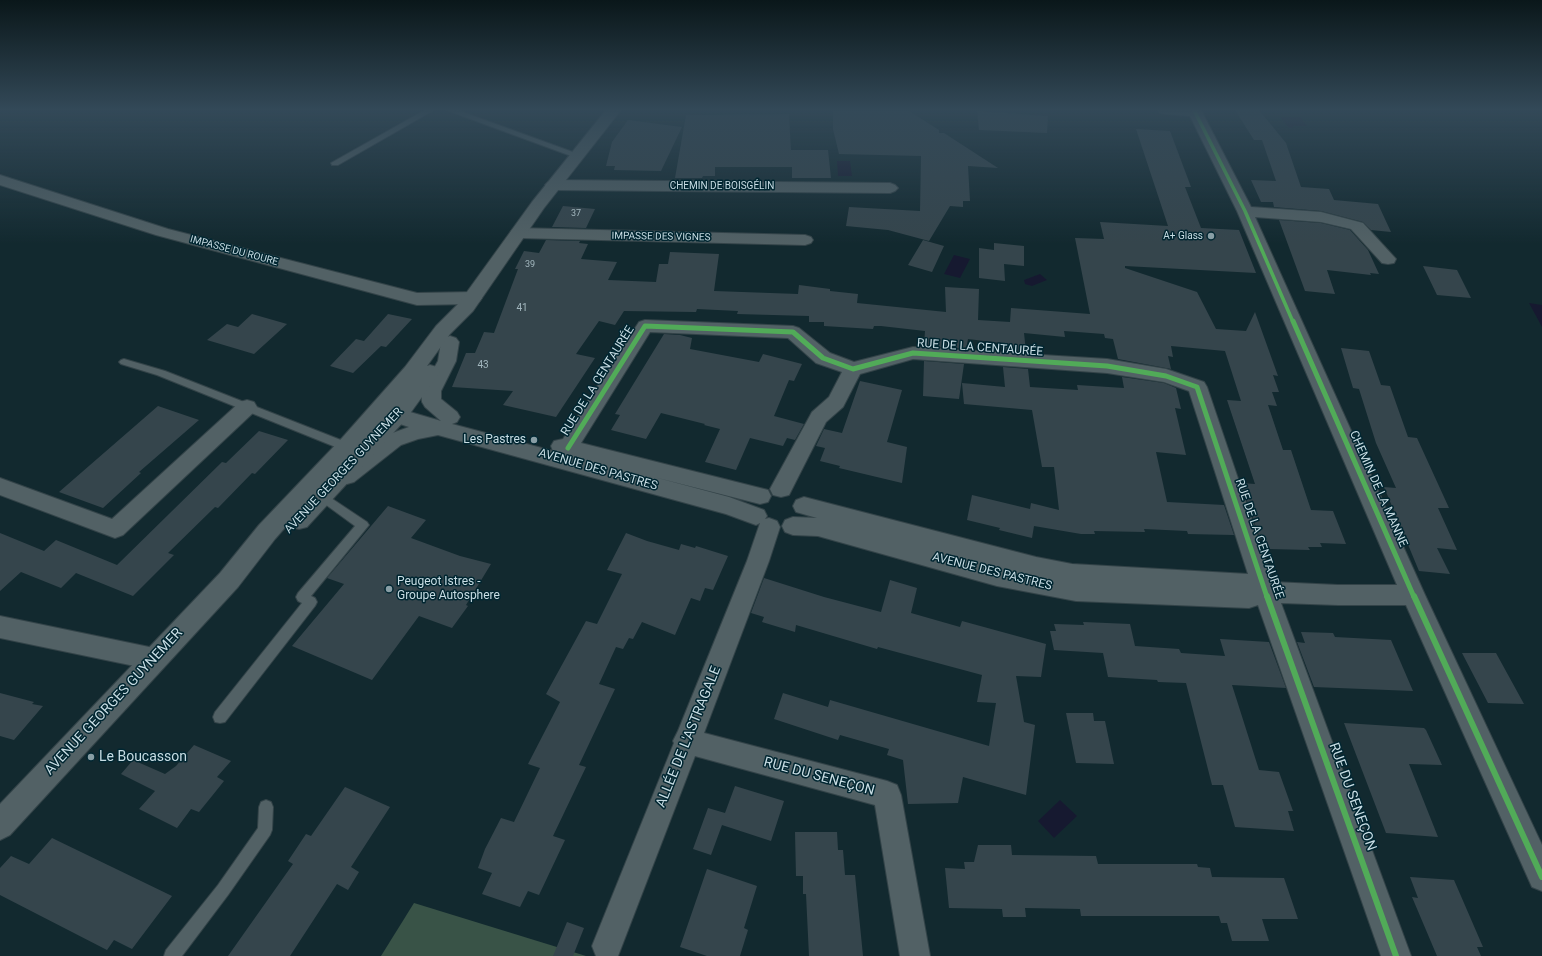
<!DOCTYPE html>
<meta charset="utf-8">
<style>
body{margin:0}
canvas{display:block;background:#12292f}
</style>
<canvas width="1542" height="956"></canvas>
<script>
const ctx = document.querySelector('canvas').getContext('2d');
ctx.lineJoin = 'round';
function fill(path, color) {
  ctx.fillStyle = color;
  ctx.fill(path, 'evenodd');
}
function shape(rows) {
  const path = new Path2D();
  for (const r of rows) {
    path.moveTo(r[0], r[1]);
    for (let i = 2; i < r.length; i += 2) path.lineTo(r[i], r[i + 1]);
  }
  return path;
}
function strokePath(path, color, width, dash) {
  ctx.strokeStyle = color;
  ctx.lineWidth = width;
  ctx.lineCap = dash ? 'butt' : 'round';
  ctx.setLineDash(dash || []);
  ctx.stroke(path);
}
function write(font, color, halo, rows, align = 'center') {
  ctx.font = font + ' Roboto,sans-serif';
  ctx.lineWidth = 3;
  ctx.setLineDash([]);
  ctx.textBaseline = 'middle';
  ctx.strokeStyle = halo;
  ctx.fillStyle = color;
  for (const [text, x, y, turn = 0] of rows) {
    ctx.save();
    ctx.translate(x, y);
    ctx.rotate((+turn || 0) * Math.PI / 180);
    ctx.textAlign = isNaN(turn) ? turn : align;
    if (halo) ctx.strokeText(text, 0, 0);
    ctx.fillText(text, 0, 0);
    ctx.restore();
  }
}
const green = shape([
 [414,903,586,956,381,956]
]);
const water = shape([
 [1280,117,1300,117,1307,126,1293,126,1293,128,1289,128],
 [837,161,850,161,852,176,838,176],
 [954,255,970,259,960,278,944,274],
 [1040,274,1047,280,1032,286,1025,284,1024,280],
 [1529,303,1542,305,1542,327],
 [1060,800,1077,816,1054,838,1038,821]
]);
const building = shape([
 [1235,110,1259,110,1286,143,1301,187,1329,189,1334,200,1378,204,1391,232,1371,230,1363,222,1321,211,1274,207,1273,202,1261,202,1251,180,1276,181,1262,140,1254,140],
 [833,111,909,111,939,130,939,133,944,133,998,168,968,166,970,201,963,201,963,207,950,206,929,241,888,230,846,226,849,207,920,211,921,156,839,154,833,129],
 [977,111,1048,116,1047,133,979,130],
 [789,114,791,152,791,150,828,150,831,178,792,178,792,167,715,167,715,176,703,176,702,178,675,178,686,115],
 [628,120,682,127,661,171,614,170,615,166,606,166,612,142],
 [1136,129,1170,131,1191,187,1185,187,1201,228,1239,230,1256,273,1125,266,1125,268,1197,292,1216,329,1246,331,1255,312,1278,376,1273,375,1279,392,1272,392,1277,406,1268,405,1283,450,1291,450,1311,510,1333,511,1346,544,1320,543,1322,547,1308,547,1310,550,1269,549,1265,539,1260,539,1241,483,1255,484,1227,400,1241,401,1225,351,1171,346,1173,357,1168,356,1171,369,1118,359,1113,339,1105,338,1104,334,1064,331,1065,337,1024,333,1026,352,1002,351,1001,343,968,339,966,349,924,346,925,331,881,326,874,326,873,329,824,326,824,322,809,322,809,316,737,314,738,311,697,309,696,312,624,311,615,325,599,321,576,354,595,358,556,417,503,405,513,391,452,387,466,353,475,353,484,332,494,333,518,269,515,269,524,251,539,253,546,240,580,241,579,243,588,244,581,259,617,262,608,280,656,282,659,264,668,264,670,252,719,254,714,291,798,294,799,285,830,289,830,291,858,294,857,303,946,312,945,287,979,289,978,320,1010,322,1011,308,1090,314,1075,238,1104,239,1100,222,1168,226],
 [563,206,595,209,586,228,552,227],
 [1279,220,1321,223,1350,230,1368,250,1379,274,1370,273,1371,275,1327,270,1335,294,1305,291],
 [923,240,944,246,932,272,908,265],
 [994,243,1024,246,1024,266,1004,264,1005,281,979,278,979,248,994,250],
 [1423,266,1457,270,1471,298,1437,295],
 [252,314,287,324,254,354,207,340,227,324,238,327],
 [388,314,412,319,386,347,381,346,353,373,330,366,356,339,364,341],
 [664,334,680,335,692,338,690,349,759,362,763,354,802,364,794,381,789,380,774,416,804,424,795,440,787,438,783,446,750,438,736,470,705,462,720,429,704,425,705,424,661,413,646,439,611,430,620,415,615,414],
 [1341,348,1369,351,1381,385,1390,386,1408,437,1417,438,1449,508,1438,508,1457,550,1437,548,1450,574,1419,571,1384,487,1396,488,1376,443,1359,389,1353,388],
 [924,361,964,364,959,399,923,396],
 [1003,367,1028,369,1030,387,1078,390,1077,385,1124,388,1122,377,1164,383,1176,388,1181,409,1175,408,1186,455,1156,452,1167,502,1224,505,1234,535,1188,534,1187,531,1144,529,1145,532,1094,531,1095,534,1081,534,1034,526,1032,538,999,530,1000,528,967,520,972,495,1030,509,1031,503,1059,510,1054,467,1042,467,1032,410,964,404,962,383,1005,387],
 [860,381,902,390,887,442,907,447,902,483,839,468,840,466,820,461,825,448,816,446,824,429,842,433],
 [158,406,199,420,139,472,141,473,103,508,59,492],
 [259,431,288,440,255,474,252,473,218,508,215,507,168,553,174,555,133,596,76,573,61,588,21,572,0,591,0,533,44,551,56,540,117,565,222,462,226,463],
 [388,506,426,520,411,538,460,556,491,564,466,605,468,606,452,628,419,616,372,680,292,646,344,584,327,578],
 [626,533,647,541,679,550,681,544,695,548,696,546,728,556,713,590,705,588,700,601,691,598,675,635,642,622,633,639,629,638,623,649,616,647,599,684,615,689,579,765,586,767,553,836,565,840,539,895,528,891,520,907,482,894,492,873,478,868,485,849,501,818,514,822,540,768,528,764,560,702,546,694,586,621,597,624,622,574,607,570],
 [764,578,824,597,881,612,890,580,917,588,911,613,960,627,962,621,1046,644,1041,677,1016,676,1024,722,1035,725,1026,795,963,777,958,803,908,804,903,760,887,755,889,749,840,735,838,740,774,719,783,693,828,707,830,700,989,746,996,703,977,702,982,675,878,647,877,649,796,625,795,632,762,622,764,617,751,613],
 [1083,622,1130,624,1135,646,1179,649,1181,653,1225,656,1220,639,1269,642,1286,688,1232,685,1259,770,1279,772,1293,811,1288,811,1294,831,1235,827,1223,785,1212,785,1186,683,1158,682,1157,680,1108,677,1103,653,1054,650,1050,631,1056,631,1054,624,1084,625],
 [1301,632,1333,633,1335,637,1391,640,1413,691,1314,687,1297,642,1305,643],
 [1462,653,1496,653,1524,704,1488,703],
 [0,693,34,702,32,704,43,706,14,740,0,736],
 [1066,713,1093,713,1094,721,1105,721,1114,764,1076,763],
 [1344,723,1424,728,1426,730,1442,765,1409,764,1438,837,1386,833],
 [194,745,231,761,217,777,224,781,212,796,199,812,191,809,177,828,139,809,155,791,121,774,133,760,165,774,176,766],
 [735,786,784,801,771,841,722,825,711,855,693,849,708,808,725,813],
 [345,787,390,807,351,867,359,872,348,890,337,884,290,956,228,956,293,864,288,861,306,834,311,836],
 [795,832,837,832,838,850,843,850,845,875,855,875,863,956,809,956,806,894,803,894,803,876,796,876],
 [52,838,172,896,132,949,114,940,107,950,0,895,0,868,11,856,29,864],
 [978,845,1011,845,1012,855,1096,856,1098,864,1197,864,1198,867,1210,868,1212,877,1284,878,1298,919,1262,919,1269,941,1232,941,1227,923,1221,923,1219,916,1081,916,1080,909,1025,908,1026,917,1003,917,1002,909,949,908,945,868,965,869,964,862,974,862],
 [707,869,757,886,744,928,748,930,740,956,707,956,680,947],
 [1410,877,1454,880,1483,947,1477,947,1481,956,1437,956,1412,897,1418,898],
 [567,922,584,928,573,956,553,956]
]);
const lane = shape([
 [425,110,434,110,338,165,332,165,331,163,425,110],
 [446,110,457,110,581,155,580,157,574,157,446,110],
 [124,359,165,371,351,444,352,447,351,450,347,451,343,450,157,375,121,364,119,362,121,360,124,359],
 [322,492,367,522,369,525,311,596,315,598,317,602,315,606,225,722,220,723,215,722,213,717,215,712,302,603,298,601,296,597,298,593,355,526,318,499,316,496,318,493,322,492],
 [266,800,271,802,273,807,272,830,270,835,228,895,182,956,164,956,166,950,218,885,258,828,259,807,261,802,266,800]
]);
const street = shape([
 [1158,110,1201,110,1251,207,1321,212,1363,223,1396,259,1394,263,1388,264,1382,263,1351,229,1321,222,1255,217,1425,595,1542,845,1542,891,1532,887,1406,605,1338,605,1281,603,1411,956,1381,956,1258,605,1249,608,1076,601,997,586,818,536,793,535,785,532,782,526,785,520,793,517,817,518,796,512,793,506,796,500,804,497,1036,557,1072,564,1248,574,1189,391,1164,382,1107,373,913,359,860,374,843,407,826,422,789,495,781,497,773,495,770,489,812,412,829,397,842,372,816,363,788,338,650,332,581,443,768,490,771,496,768,502,760,504,654,477,729,497,764,510,767,516,765,519,769,518,777,521,780,527,769,561,704,733,887,781,897,785,901,795,930,956,900,956,875,805,695,756,618,956,596,956,592,946,674,743,673,741,678,731,747,561,760,523,756,525,726,514,438,435,418,439,401,445,354,482,347,484,340,482,337,476,340,470,387,435,409,427,397,423,384,413,381,408,384,403,391,401,398,403,410,412,441,421,425,407,422,402,421,391,438,361,441,342,444,338,450,336,456,338,459,342,456,361,441,391,441,399,457,412,460,417,457,422,452,424,553,451,551,446,554,441,563,439,639,322,645,320,793,326,799,328,830,353,854,362,913,347,1107,359,1166,369,1204,382,1207,387,1273,582,1338,585,1397,585,1237,211,1190,116,1165,114,1160,113,1158,110],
 [0,175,168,229,417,293,473,292,479,294,482,298,479,302,473,304,417,305,156,235,0,185,0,175],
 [553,180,890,183,895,185,898,188,895,191,890,193,553,190,548,188,545,185,548,182,553,180],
 [518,228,805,235,811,237,813,240,811,243,805,245,518,238,512,236,510,233,512,230,518,228],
 [247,400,254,402,257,407,254,412,123,535,115,538,0,495,0,478,112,519,240,402,247,400],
 [0,616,154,648,163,651,166,659,163,667,154,670,0,638,0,616]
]);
const secondary = shape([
 [606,110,621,110,544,208,473,311,450,334,427,366,430,365,437,367,440,372,406,419,307,527,299,529,291,527,289,523,275,539,238,587,10,835,0,840,0,804,220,573,259,525,342,438,405,367,436,326,459,303,532,202,606,110]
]);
const cyclewayFar2 = shape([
 [1194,110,1245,211,1293,322]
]);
const cyclewayFar1 = shape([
 [1293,321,1414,597],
 [568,448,645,326,793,332,823,358,853,369,913,353,1107,366,1166,376,1197,387,1267,597]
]);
const cycleway = shape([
 [1267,596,1396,956],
 [1414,596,1542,877]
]);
const markers = [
 [1211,236,4,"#889ea5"],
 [534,440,4,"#889ea5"],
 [389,589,4,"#889ea5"],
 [91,757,4,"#889ea5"]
];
const farNumbernames = [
 ["37",576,214],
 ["39",530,265]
];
const farStreetnames = [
 ["CHEMIN DE BOISGÉLIN",722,186],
 ["IMPASSE DES VIGNES",661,237,1],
 ["IMPASSE DU ROURE",234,251,15]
];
const farPoinames = [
 ["A+ Glass",1203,236]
];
const numberNames = [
 ["41",522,308],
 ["43",483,365]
];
const streetNames = [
 ["RUE DE LA CENTAURÉE",980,348,4],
 ["RUE DE LA CENTAURÉE",598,381,-58],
 ["AVENUE DES PASTRES",598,470,16],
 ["AVENUE GEORGES GUYNEMER",344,471,-47],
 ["CHEMIN DE LA MANNE",1378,489,66],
 ["RUE DE LA CENTAURÉE",1259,539,71],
 ["AVENUE DES PASTRES",992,572,14]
];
const poiNames = [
 ["Les Pastres",526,440],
 ["Peugeot Istres -",397,582,"left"],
 ["Groupe Autosphere",397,596,"left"]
];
const nearStreetnames = [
 ["AVENUE GEORGES GUYNEMER",114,702,-47],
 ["ALLÉE DE L'ASTRAGALE",689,737,-68],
 ["RUE DU SENEÇON",819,777,15],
 ["RUE DU SENEÇON",1352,797,70]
];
const nearPoinames = [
 ["Le Boucasson",99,757]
];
fill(green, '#395347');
fill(water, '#161930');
fill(building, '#35454c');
strokePath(lane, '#334348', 2);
strokePath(street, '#334348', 2);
strokePath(secondary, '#334348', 2);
fill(lane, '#526165');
fill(street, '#526165');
fill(secondary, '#526165');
strokePath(cyclewayFar2, '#51ab58', 3.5);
strokePath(cyclewayFar1, '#51ab58', 5);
strokePath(cycleway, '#51ab58', 6);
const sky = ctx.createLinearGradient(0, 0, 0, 244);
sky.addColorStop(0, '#0a171a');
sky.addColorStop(0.45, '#334958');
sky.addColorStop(1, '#33495800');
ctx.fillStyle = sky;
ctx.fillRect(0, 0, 1542, 244);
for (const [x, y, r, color] of markers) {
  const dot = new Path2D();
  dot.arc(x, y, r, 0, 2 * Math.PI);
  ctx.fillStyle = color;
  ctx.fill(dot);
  strokePath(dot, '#002631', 1.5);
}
write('9px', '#a3b7be', null, farNumbernames);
write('10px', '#c8dde4', '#002631', farStreetnames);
write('10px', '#c8dde4', '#002631', farPoinames, 'right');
write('10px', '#a3b7be', null, numberNames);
write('12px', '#c8dde4', '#002631', streetNames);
write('12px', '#c8dde4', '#002631', poiNames, 'right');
write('14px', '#c8dde4', '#002631', nearStreetnames);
write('14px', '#c8dde4', '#002631', nearPoinames, 'left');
</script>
